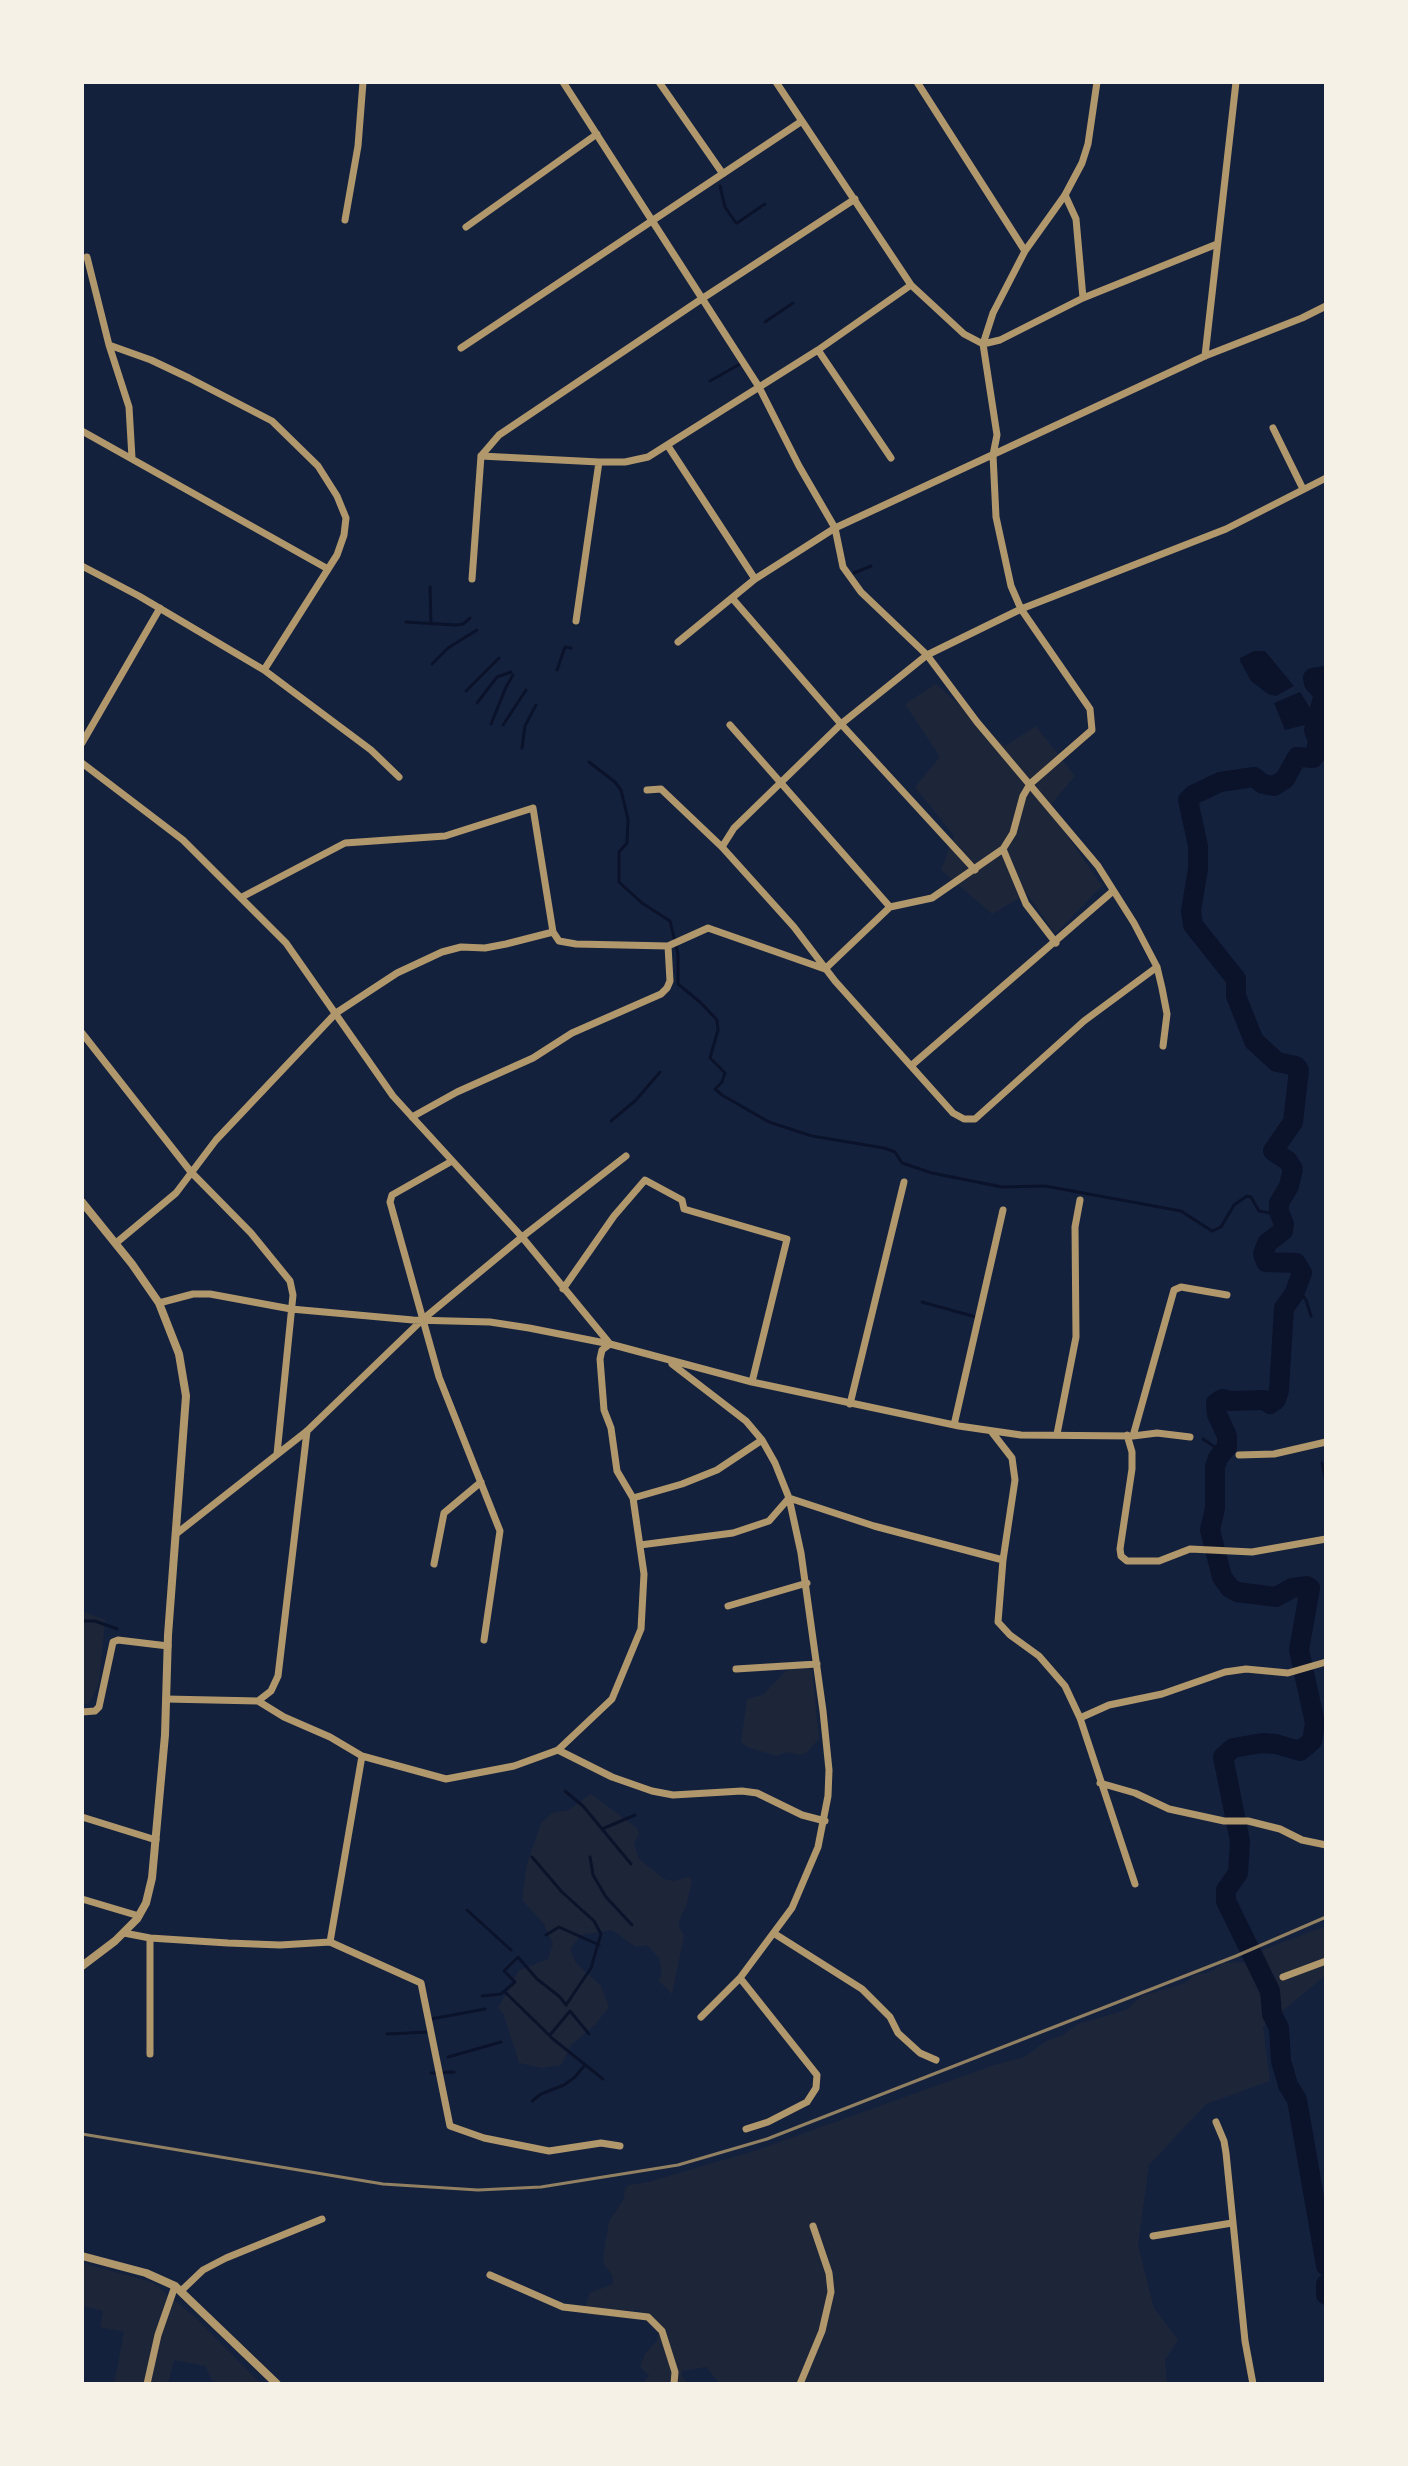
<!DOCTYPE html>
<style>
body{margin:0}
#map{position:relative;width:1408px;height:2466px;overflow:hidden;background:#14213d;font-family:Barlow,sans-serif}
canvas{display:block}
.frame{position:absolute;inset:0;border:84px solid #f6f1e7;pointer-events:none}
</style>
<div id="map">
<canvas width="1408" height="2466"></canvas>
<div class="frame"></div>
</div>
<script>
const ctx = document.querySelector('canvas').getContext('2d');
ctx.lineJoin = 'round';
function fill(path, color) {
  ctx.fillStyle = color;
  ctx.fill(path, 'evenodd');
}
function shape(rows) {
  const path = new Path2D();
  for (const r of rows) {
    path.moveTo(r[0], r[1]);
    for (let i = 2; i < r.length; i += 2) path.lineTo(r[i], r[i + 1]);
  }
  return path;
}
function strokePath(path, color, width, dash) {
  ctx.strokeStyle = color;
  ctx.lineWidth = width;
  ctx.lineCap = dash ? 'butt' : 'round';
  ctx.setLineDash(dash || []);
  ctx.stroke(path);
}
const green = shape([
 [936,684,1005,746,1036,726,1075,776,1048,808,1102,886,1055,934,1027,894,992,914,941,870,954,836,915,787,940,757,905,704],
 [82,1611,105,1620,99,1684,90,1702,86,1704,82,1704],
 [796,1666,806,1666,812,1670,819,1739,806,1753,799,1755,786,1752,777,1756,747,1747,741,1742,747,1699,763,1695,786,1671],
 [591,1794,637,1828,639,1833,634,1843,639,1859,664,1879,674,1881,689,1877,692,1881,686,1906,679,1920,679,1926,684,1936,672,1994,658,1980,662,1975,659,1958,647,1945,636,1947,612,1930,581,1935,570,1949,576,1963,601,1986,609,2007,595,2025,571,2045,561,2065,542,2068,519,2063,503,2013,498,2008,519,1970,548,1959,553,1944,544,1924,522,1900,527,1864,541,1823,552,1813,569,1810],
 [1326,1926,1326,1975,1263,2027,1270,2081,1206,2104,1149,2165,1138,2245,1154,2308,1178,2340,1165,2360,1167,2384,720,2384,706,2367,683,2371,681,2374,688,2384,643,2384,649,2375,641,2368,641,2364,645,2354,657,2340,660,2326,639,2310,608,2310,601,2316,588,2315,585,2306,590,2293,613,2284,612,2275,604,2264,603,2258,609,2221,624,2199,625,2189,629,2185,648,2182,757,2150,991,2066,1024,2057,1048,2040,1062,2036,1078,2024,1126,2010,1142,1996,1185,1983,1195,1975,1210,1972,1223,1963,1244,1962,1265,1949],
 [82,2263,152,2282,196,2318,261,2384,214,2384,205,2366,174,2360,168,2384,114,2384,124,2332,100,2327,103,2311,82,2306]
]);
const water = shape([
 [1254,651,1265,651,1294,686,1276,696,1268,694,1251,681,1240,661,1240,658],
 [1300,692,1315,716,1305,725,1285,730,1274,703]
]);
const stream = shape([
 [720,186,725,207,736,223],
 [737,223,765,204],
 [765,322,793,303],
 [710,381,740,364],
 [854,573,871,566],
 [430,587,431,624],
 [406,622,456,625,463,624,470,618],
 [432,664,448,648,477,630],
 [557,670,565,647,571,648],
 [466,691,499,658],
 [477,703,497,677,511,672],
 [491,724,506,687,513,675],
 [503,725,526,690],
 [522,748,525,726,536,705],
 [589,762,615,782,621,790,628,819,627,843,619,852,619,882,642,903,670,921,678,954,678,984,700,1002,717,1020,718,1030,710,1058,725,1073,722,1082,715,1089,722,1095,769,1122,812,1136,884,1148,895,1152,902,1163,932,1173,1002,1187,1045,1186,1181,1211,1212,1231,1221,1227,1234,1205,1247,1196,1251,1197,1259,1211,1280,1215],
 [611,1121,636,1100,660,1072],
 [1294,1294,1303,1296,1306,1300,1311,1316],
 [922,1302,976,1317],
 [1203,1439,1224,1453],
 [1322,1463,1326,1482],
 [82,1621,95,1621,117,1629],
 [565,1791,583,1806,631,1864],
 [602,1829,635,1815],
 [590,1857,593,1875,606,1897,632,1925],
 [467,1910,511,1950],
 [546,1935,559,1927,599,1945],
 [505,1992,553,2039,603,2079],
 [482,1996,501,1994,515,1982,504,1971,518,1957,537,1979,560,1997,566,2005,591,1968,601,1934,594,1921,562,1892,532,1857],
 [431,2019,485,2009],
 [387,2034,429,2032],
 [550,2035,570,2011,589,2034],
 [448,2057,501,2042],
 [431,2073,454,2072],
 [532,2101,541,2094,564,2085,575,2077,584,2066]
]);
const river = shape([
 [1326,676,1313,678,1314,683,1324,694,1314,730,1318,741,1315,755,1313,758,1297,757,1285,779,1274,786,1263,784,1254,777,1220,782,1193,795,1188,800,1198,846,1198,869,1191,911,1193,925,1236,979,1236,996,1254,1041,1277,1062,1296,1066,1299,1070,1293,1122,1273,1151,1288,1161,1293,1169,1289,1186,1279,1203,1279,1212,1284,1224,1283,1231,1267,1243,1263,1254,1266,1262,1296,1263,1302,1273,1294,1294,1284,1308,1279,1390,1276,1400,1270,1404,1264,1400,1231,1401,1222,1399,1216,1403,1217,1414,1227,1436,1227,1447,1218,1458,1215,1467,1215,1508,1210,1530,1222,1577,1230,1588,1237,1592,1276,1597,1292,1588,1307,1586,1310,1588,1299,1650,1315,1723,1312,1741,1300,1751,1276,1744,1262,1743,1233,1748,1223,1757,1240,1841,1238,1873,1226,1890,1226,1901,1270,1991,1272,2014,1279,2028,1281,2061,1288,2085,1297,2100,1326,2266],
 [1326,2284,1326,2295]
]);
const minor = shape([
 [563,82,759,387,799,466,835,528,843,567,861,592,927,655,977,722,1098,866,1134,923,1157,967,1162,988,1167,1014,1163,1046],
 [659,82,723,174],
 [776,82,911,285,964,334,983,344,1000,340,1083,298,1217,244],
 [917,82,1025,251],
 [1065,195,1076,219,1083,298],
 [855,199,703,298,499,435,481,456,599,462,625,462,648,457,818,350,911,285],
 [345,220,358,146,363,82],
 [466,227,597,134],
 [87,257,109,345],
 [461,348,802,121],
 [818,350,891,458],
 [1205,356,1236,82],
 [1273,428,1303,489],
 [82,431,328,569],
 [668,446,755,579],
 [132,458,129,407,109,345,151,360,189,378,272,421,318,466,337,496,346,518,344,535,337,555,264,670],
 [82,566,139,596,264,670,371,750,399,777],
 [472,579,481,456],
 [732,598,841,724,975,870],
 [576,621,599,462],
 [678,642,755,579,835,528,1205,356,1302,318,1326,306],
 [730,725,890,907],
 [82,743,160,608],
 [82,763,183,840,286,943,393,1096,522,1237,610,1344,602,1350,600,1359,604,1410,611,1428,617,1471,633,1498,644,1574,641,1629,612,1699,558,1750,514,1766,446,1779,362,1756,330,1737,284,1717,258,1701,166,1699],
 [647,790,661,789,722,847,794,927,835,981,953,1113,964,1119,975,1119,1084,1021,1157,967],
 [722,847,734,828,841,724,927,655,1021,609,1226,529,1326,478],
 [1003,849,1026,904,1056,943],
 [668,946,708,928,825,969,890,907,932,898,1003,849,1013,833,1023,796,1030,784,1092,730,1090,709,1021,609,1011,586,996,517,993,455,997,435,983,344,993,313,1025,251,1065,195,1082,163,1088,144,1097,82],
 [82,1033,191,1172,251,1233,290,1281,293,1295,277,1454],
 [912,1065,1113,891],
 [412,1117,457,1092,533,1058,572,1033,661,994,667,988,670,981,668,946,576,944,559,941,553,932],
 [452,1161,392,1195,390,1202,439,1377,500,1531,484,1640],
 [116,1243,176,1193,216,1140,336,1013,397,973,442,952,461,947,485,948,506,944,553,932,533,808,445,836,345,843,242,897],
 [563,1289,614,1216,645,1180,682,1200,684,1209,787,1239,752,1382],
 [159,1303,193,1294,210,1294,291,1309,413,1320,490,1322,529,1328,610,1344,752,1382,959,1426,1021,1435,1133,1436,1174,1290,1181,1287,1227,1295],
 [672,1364,746,1421,762,1440,775,1463,789,1498,801,1553,823,1711,829,1770,828,1796,818,1847,792,1908,740,1978,817,2075,816,2088,807,2102,768,2122,746,2129],
 [850,1404,904,1182],
 [954,1425,1003,1210],
 [991,1431,1012,1458,1015,1480,1003,1560,998,1622,1010,1635,1039,1656,1065,1686,1080,1718,1135,1884],
 [1057,1434,1076,1337,1075,1227,1080,1200],
 [1127,1435,1132,1452,1132,1469,1120,1549,1121,1556,1127,1561,1159,1561,1190,1549,1252,1552,1326,1539],
 [1133,1436,1157,1433,1190,1437],
 [1239,1455,1274,1454,1326,1442],
 [633,1498,682,1484,717,1470,762,1440],
 [176,1534,307,1431,422,1320,522,1237,626,1156],
 [640,1545,733,1533,769,1521,789,1498,874,1526,1003,1560],
 [434,1564,444,1513,481,1482],
 [728,1606,807,1583],
 [736,1669,817,1664],
 [258,1701,271,1691,278,1676,307,1431],
 [82,1712,95,1711,99,1707,113,1642,118,1640,168,1646],
 [1080,1718,1109,1705,1162,1694,1225,1672,1246,1669,1288,1673,1326,1662],
 [558,1750,612,1777,652,1791,673,1795,742,1791,757,1793,802,1815,825,1821],
 [1100,1783,1135,1793,1169,1809,1224,1821,1248,1821,1280,1829,1302,1840,1326,1845],
 [82,1817,156,1840],
 [82,1899,139,1916],
 [124,1933,150,1938,228,1943,280,1945,330,1942,362,1756],
 [775,1934,862,1989,890,2017,898,2033,920,2053,936,2060],
 [330,1942,421,1983,450,2126,484,2138,549,2151,601,2143,620,2146],
 [1283,1977,1326,1961],
 [701,2017,740,1978],
 [150,2054,150,1938],
 [1216,2122,1224,2141,1226,2153,1245,2341,1253,2384],
 [1153,2236,1232,2223],
 [490,2275,563,2307,648,2317,662,2331,675,2372,674,2384],
 [181,2291,203,2270,226,2258,322,2219],
 [147,2384,158,2335,175,2286],
 [800,2384,822,2331,831,2292,829,2273,813,2226]
]);
const tertiary = shape([
 [82,1202,132,1264,159,1303,179,1354,186,1396,168,1635,165,1735,152,1878,146,1903,137,1919,115,1941,82,1966],
 [82,2256,146,2273,175,2286,277,2384]
]);
const rail = shape([
 [82,2134,383,2184,478,2190,541,2187,678,2165,767,2139,1236,1956,1326,1917]
]);
fill(green, '#1d2539');
fill(water, '#0b132b');
strokePath(stream, '#0b132b', 3);
strokePath(river, '#0b132b', 20);
strokePath(minor, '#b1986c', 7);
strokePath(tertiary, '#b1986c', 8);
strokePath(rail, '#918062', 3);
</script>
